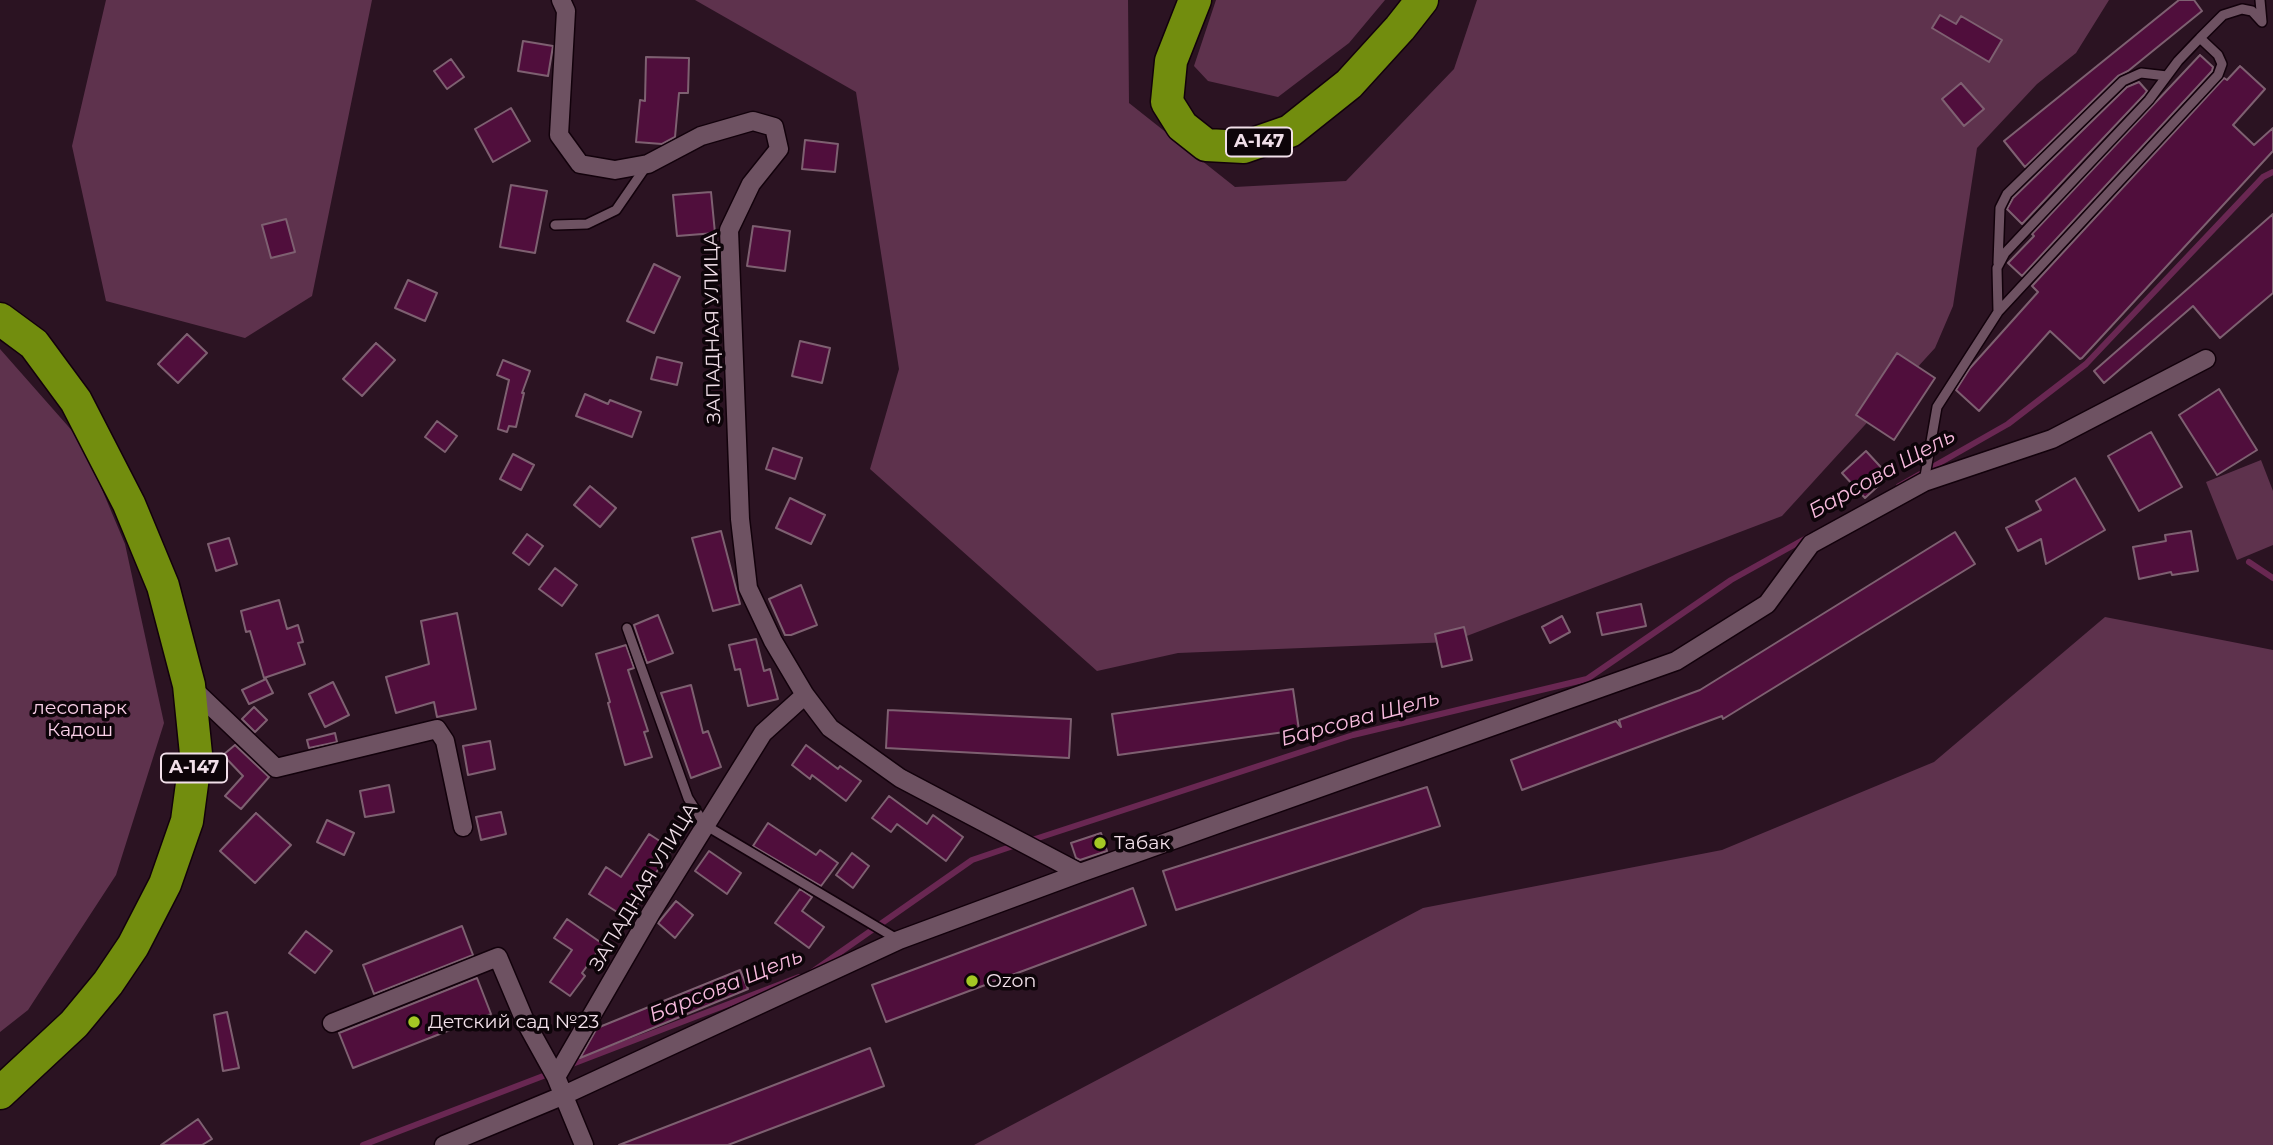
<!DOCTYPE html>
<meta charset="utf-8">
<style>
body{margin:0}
canvas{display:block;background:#2b1322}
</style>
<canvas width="2273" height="1145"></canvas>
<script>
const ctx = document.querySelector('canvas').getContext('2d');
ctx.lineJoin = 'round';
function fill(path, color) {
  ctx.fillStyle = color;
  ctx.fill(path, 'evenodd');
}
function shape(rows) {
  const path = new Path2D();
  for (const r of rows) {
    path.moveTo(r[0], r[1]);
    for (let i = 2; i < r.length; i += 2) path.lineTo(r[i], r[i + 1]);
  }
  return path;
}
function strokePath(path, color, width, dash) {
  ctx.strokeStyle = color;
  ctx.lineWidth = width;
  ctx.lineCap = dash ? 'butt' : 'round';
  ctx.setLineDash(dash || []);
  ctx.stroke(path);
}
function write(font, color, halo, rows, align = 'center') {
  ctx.font = font + ' Montserrat,sans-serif';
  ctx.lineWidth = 7;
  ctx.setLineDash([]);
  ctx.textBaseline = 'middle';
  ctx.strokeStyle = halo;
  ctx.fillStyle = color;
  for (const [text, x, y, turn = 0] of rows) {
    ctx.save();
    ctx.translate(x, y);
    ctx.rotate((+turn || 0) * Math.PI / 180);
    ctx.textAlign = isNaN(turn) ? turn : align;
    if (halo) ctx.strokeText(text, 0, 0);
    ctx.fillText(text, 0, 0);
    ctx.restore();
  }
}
const green = shape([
 [106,0,372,0,312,296,245,338,106,301,72,146],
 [695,0,1128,0,1129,103,1235,187,1346,181,1454,69,1477,0,2109,0,2076,53,2037,84,1977,148,1953,306,1935,348,1782,516,1451,642,1178,653,1097,671,870,469,899,369,856,92],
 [1216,0,1385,0,1349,43,1278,97,1208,81,1194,66],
 [0,349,82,442,125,544,164,723,116,875,28,1010,0,1032],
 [2261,460,2273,491,2273,545,2237,560,2206,482],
 [2105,617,2273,650,2273,1145,974,1145,1423,908,1722,850,1934,762]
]);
const stream = shape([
 [1899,486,2008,424,2086,364,2263,177,2273,172],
 [2249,562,2273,578],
 [1029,841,1353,735,1587,679,1731,580,1810,536],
 [812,972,972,860,1019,844],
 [567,1066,799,977],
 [363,1145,551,1073]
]);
const building = shape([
 [2179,0,2194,0,2202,11,2128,71,2118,76,2025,167,2004,141,2179,0],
 [1940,15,1956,24,1961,16,2002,40,1989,62,1932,28,1940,15],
 [523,41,553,46,548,76,518,71,523,41],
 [2200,55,2213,67,2212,71,2022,276,2008,263,2034,236,2032,234,2200,55],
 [646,57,689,58,688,93,679,93,675,137,662,144,636,142,640,100,645,101,646,57],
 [451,59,464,77,447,89,434,71,451,59],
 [2240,66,2265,89,2233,125,2254,145,2273,128,2273,151,2082,358,2080,359,2050,331,1979,411,1956,390,1970,368,2038,292,2032,286,2224,78,2227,80,2240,66],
 [2139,82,2147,91,2144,95,2022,224,2007,209,2013,198,2127,87,2139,82],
 [1961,83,1984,109,1964,126,1942,99,1961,83],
 [511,108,530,141,493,162,475,129,511,108],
 [805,140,838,144,835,172,802,169,805,140],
 [511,185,547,191,535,253,500,247,511,185],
 [711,192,715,233,677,236,673,195,711,192],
 [2273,214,2273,293,2220,338,2193,306,2104,383,2094,371,2273,214],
 [286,219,295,252,271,258,262,225,286,219],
 [753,226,790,231,785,271,747,266,753,226],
 [654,264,680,277,654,333,627,321,654,264],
 [408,280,437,293,425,321,395,308,408,280],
 [187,334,207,353,178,383,158,364,187,334],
 [800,341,830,348,822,383,792,376,800,341],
 [376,343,395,360,362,396,343,379,376,343],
 [1897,353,1935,378,1894,440,1856,415,1897,353],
 [657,357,682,363,677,385,651,379,657,357],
 [503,360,530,371,522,393,524,393,516,427,509,426,507,432,498,429,509,380,497,375,503,360],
 [2219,389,2257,450,2217,475,2179,415,2219,389],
 [585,394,608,404,610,400,641,412,632,437,576,416,585,394],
 [437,421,457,436,445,452,425,437,437,421],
 [2151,432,2182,487,2139,511,2108,456,2151,432],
 [773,448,802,458,795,479,766,469,773,448],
 [1866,451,1889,476,1865,498,1842,473,1866,451],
 [513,454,534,465,521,490,500,479,513,454],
 [2075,478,2105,530,2046,564,2041,539,2018,551,2006,528,2041,510,2036,501,2075,478],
 [590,486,616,508,600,527,574,505,590,486],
 [790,498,825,515,811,544,776,528,790,498],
 [721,531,740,604,713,611,692,538,721,531],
 [2191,531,2198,571,2172,575,2171,572,2139,579,2133,547,2166,541,2165,535,2191,531],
 [1955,532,1975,564,1723,719,1722,716,1522,790,1511,760,1616,721,1621,727,1619,720,1700,690,1955,532],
 [527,534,543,546,529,565,513,553,527,534],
 [229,538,237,564,216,571,208,544,229,538],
 [555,568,577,585,562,606,539,589,555,568],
 [801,585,817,625,791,635,785,635,769,599,801,585],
 [279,600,287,629,298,625,303,642,298,643,305,664,264,678,250,631,246,632,241,611,279,600],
 [1641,604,1646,626,1602,635,1597,613,1641,604],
 [457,613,476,709,437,717,434,702,396,713,386,677,429,664,421,621,457,613],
 [658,615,673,653,647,663,634,625,658,615],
 [1562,616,1570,632,1550,643,1542,627,1562,616],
 [1464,627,1472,660,1442,667,1435,634,1464,627],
 [756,639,764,671,770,669,778,699,748,706,740,669,735,670,729,645,756,639],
 [626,645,634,668,628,670,648,731,644,732,652,757,625,765,608,703,610,702,596,654,626,645],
 [266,679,273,693,249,704,242,690,266,679],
 [333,682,349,715,325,727,309,694,333,682],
 [691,685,703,733,708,731,721,767,691,778,661,693,691,685],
 [1293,689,1299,730,1118,755,1112,714,1293,689],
 [254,707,267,720,255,732,242,719,254,707],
 [888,710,1071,719,1069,758,886,748,888,710],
 [335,733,337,742,309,748,307,740,335,733],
 [490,741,495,769,468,775,463,746,490,741],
 [235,745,269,777,241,809,225,796,243,776,223,755,235,745],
 [806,745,838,769,840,766,861,781,846,801,812,775,810,779,792,765,806,745],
 [389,785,394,812,365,817,360,791,389,785],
 [1427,787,1440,826,1176,910,1163,871,1427,787],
 [889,796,927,824,933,815,963,837,946,861,897,824,891,832,872,818,889,796],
 [501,812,506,834,481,840,476,817,501,812],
 [256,813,291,845,255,883,220,851,256,813],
 [327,820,354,833,344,855,317,842,327,820],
 [768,823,816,855,820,850,838,863,821,886,753,846,768,823],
 [1101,833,1107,851,1080,860,1076,858,1071,843,1101,833],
 [649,834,672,849,643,892,645,893,628,919,589,894,606,867,621,877,649,834],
 [709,851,741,873,727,894,695,871,709,851],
 [852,853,869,866,853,888,836,875,852,853],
 [1133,888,1146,925,886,1022,872,985,1133,888],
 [800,889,812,897,802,911,824,927,809,948,775,923,800,889],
 [676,901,693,915,675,938,658,923,676,901],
 [567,919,603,944,582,973,585,976,570,996,550,982,572,950,554,938,567,919],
 [462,926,473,955,374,994,363,965,462,926],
 [306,931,332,951,315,973,289,953,306,931],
 [740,970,748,989,580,1058,597,1028,740,970],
 [477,978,491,1014,353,1068,339,1033,477,978],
 [227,1012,239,1068,223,1071,214,1015,227,1012],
 [870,1048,884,1086,728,1145,619,1145,870,1048],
 [198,1119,212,1139,202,1145,161,1145,198,1119]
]);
const lane = shape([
 [555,225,587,224,616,210,647,165],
 [1998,263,2000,208,2007,194,2123,81,2141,73,2167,76],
 [1998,312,1997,268,2005,253,2149,100,2178,61,2200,38],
 [1924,482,1937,407,1998,312,2218,75,2222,64,2218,55,2200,38,2223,15,2242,9,2252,11,2262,22,2260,0],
 [627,628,688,798,705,825,897,939]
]);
const street = shape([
 [561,0,566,11,559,135,580,164,615,170,648,164,701,136,753,121,774,127,779,149,751,184,729,230,740,519,748,588,773,641,805,695,830,728,900,778,1080,873],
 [191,687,276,768,437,729,445,741,463,827],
 [332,1023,498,957,525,1021,556,1077,584,1145],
 [556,1077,651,913,763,733,805,695],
 [444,1145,562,1096,899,940,1080,873,1676,661,1767,604,1811,544,1924,482,2052,439,2206,359]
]);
const highway = shape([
 [1195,0,1171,61,1167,102,1182,126,1206,145,1244,147,1290,131,1349,84,1400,28,1422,0],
 [0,319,34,344,76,401,129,504,163,586,189,685,196,754,187,821,165,884,133,946,108,983,74,1024,0,1093]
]);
const markers = [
 [1100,843,7,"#a4c824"],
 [972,981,7,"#a4c824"],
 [414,1022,7,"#a4c824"]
];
const shields = [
 [1259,142,66],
 [194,768,66]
];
const shieldNames = [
 ["А-147",1259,142],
 ["А-147",194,768]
];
const streetNames = [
 ["ЗАПАДНАЯ УЛИЦА",713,328,-91],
 ["ЗАПАДНАЯ УЛИЦА",644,887,-59]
];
const parkNames = [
 ["лесопарк",80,708],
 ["Кадош",80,730]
];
const poiNames = [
 ["Табак",1114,843],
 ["Ozon",986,981],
 ["Детский сад №23",428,1022]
];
const waterNames = [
 ["Барсова Щель",1882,474,-29],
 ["Барсова Щель",1360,719,-15],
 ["Барсова Щель",726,986,-22]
];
fill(green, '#5e324d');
strokePath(stream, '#692752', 6);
fill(building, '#500e3c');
strokePath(building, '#7e6071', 2);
strokePath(lane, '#12010b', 12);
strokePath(street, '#12010b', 21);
strokePath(highway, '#12010b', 35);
strokePath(lane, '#6e5262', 9);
strokePath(street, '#6e5262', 18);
strokePath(highway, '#728d0e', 32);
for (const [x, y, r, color] of markers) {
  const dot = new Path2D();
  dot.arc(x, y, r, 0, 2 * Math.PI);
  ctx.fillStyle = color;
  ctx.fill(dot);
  strokePath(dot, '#0d0409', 2.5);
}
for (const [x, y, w] of shields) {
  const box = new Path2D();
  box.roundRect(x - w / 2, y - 14.5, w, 29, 5);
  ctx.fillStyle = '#0d0409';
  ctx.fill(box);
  strokePath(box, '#f1dfe9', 2);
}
write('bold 18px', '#f1dfe9', null, shieldNames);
write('19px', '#f1dfe9', '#0d0409', streetNames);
write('19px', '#f9cfe7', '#0d0409', parkNames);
write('19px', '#f1dfe9', '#0d0409', poiNames, 'left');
write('italic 21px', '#f7badd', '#0d0409', waterNames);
</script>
